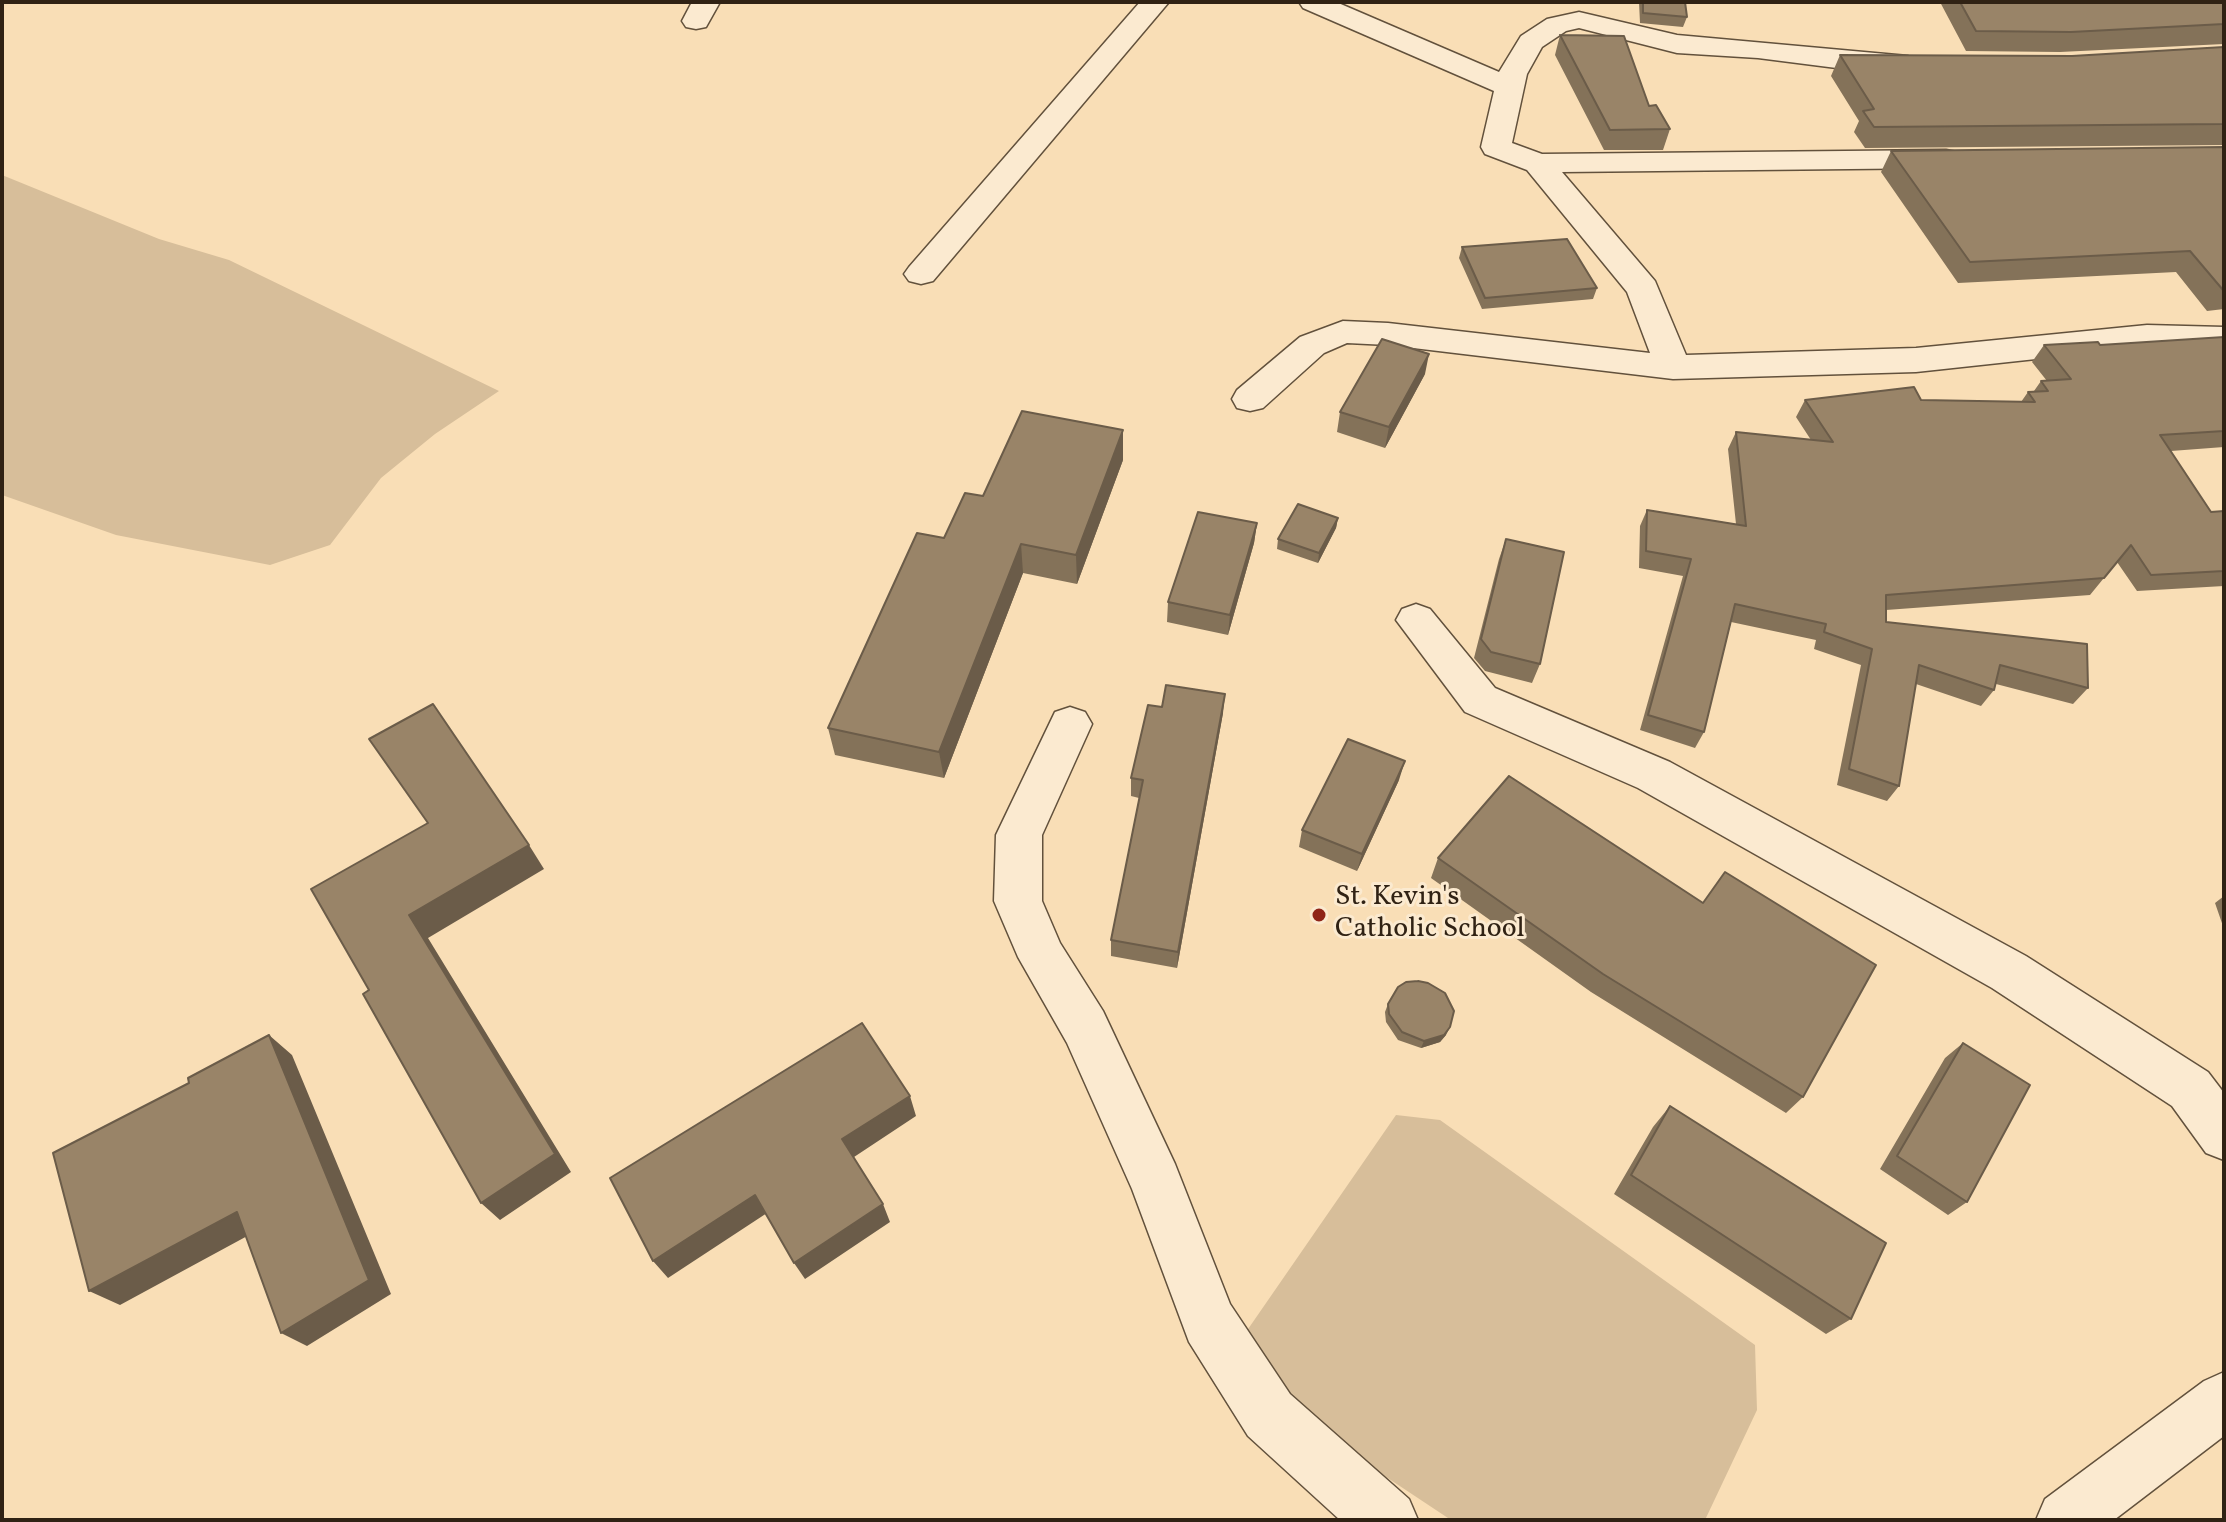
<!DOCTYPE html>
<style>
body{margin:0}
#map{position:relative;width:2226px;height:1522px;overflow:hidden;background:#f9deb6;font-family:Vollkorn,serif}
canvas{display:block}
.frame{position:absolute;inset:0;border:4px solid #302214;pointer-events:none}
</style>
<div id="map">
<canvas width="2226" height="1522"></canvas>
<div class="frame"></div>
</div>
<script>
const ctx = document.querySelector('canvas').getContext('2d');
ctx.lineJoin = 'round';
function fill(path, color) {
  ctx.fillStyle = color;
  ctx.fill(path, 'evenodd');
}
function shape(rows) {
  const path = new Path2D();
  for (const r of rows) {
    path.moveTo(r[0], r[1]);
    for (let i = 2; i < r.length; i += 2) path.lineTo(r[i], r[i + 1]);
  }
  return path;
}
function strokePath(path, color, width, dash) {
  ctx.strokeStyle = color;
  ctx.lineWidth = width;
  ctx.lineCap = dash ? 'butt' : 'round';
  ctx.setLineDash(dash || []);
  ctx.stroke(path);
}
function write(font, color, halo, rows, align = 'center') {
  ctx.font = font + ' Vollkorn,serif';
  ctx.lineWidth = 6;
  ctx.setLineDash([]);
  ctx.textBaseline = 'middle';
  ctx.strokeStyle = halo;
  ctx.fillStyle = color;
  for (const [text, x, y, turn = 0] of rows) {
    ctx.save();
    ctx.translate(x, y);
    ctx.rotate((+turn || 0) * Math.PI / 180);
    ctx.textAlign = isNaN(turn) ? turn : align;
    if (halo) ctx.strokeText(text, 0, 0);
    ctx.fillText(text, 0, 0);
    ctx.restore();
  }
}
const green = shape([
 [2,175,159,239,229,260,499,391,435,434,381,478,330,545,270,565,116,535,2,495],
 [1396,1115,1440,1120,1755,1345,1757,1410,1705,1520,1451,1520,1344,1449,1266,1376,1246,1332]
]);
const minor = shape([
 [692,2,720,2,706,27,696,29,686,27,682,21,692,2],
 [1140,2,1169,2,933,281,921,284,909,281,904,274,909,267,1140,2],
 [1299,2,1336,2,1499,72,1521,36,1547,19,1579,12,1677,35,1908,56,1912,62,1908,68,1860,71,1758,58,1677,53,1579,28,1566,31,1542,47,1527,74,1512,143,1542,154,1946,150,1957,152,1961,159,1957,166,1946,168,1562,172,1655,281,1686,355,1916,348,2147,325,2224,327,2224,349,2147,347,1916,372,1673,379,1388,345,1347,343,1324,353,1263,408,1250,411,1237,408,1232,399,1237,390,1300,337,1343,321,1388,323,1650,353,1627,292,1527,170,1485,154,1481,147,1494,91,1303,8,1299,2],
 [1416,604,1430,609,1495,688,1670,762,2026,956,2208,1072,2224,1093,2224,1160,2206,1153,2172,1106,1992,988,1638,788,1465,712,1396,620,1402,609,1416,604],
 [1070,707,1085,712,1092,724,1042,835,1042,901,1060,943,1103,1011,1175,1164,1230,1304,1290,1394,1409,1499,1418,1520,1340,1520,1248,1436,1189,1342,1132,1189,1067,1043,1018,957,994,901,996,835,1055,712,1070,707],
 [2224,1372,2224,1436,2114,1520,2036,1520,2045,1499,2204,1381,2224,1372]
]);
const wall = shape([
 [1639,2,1685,2,1687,17,1683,27,1640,23],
 [1940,2,2224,2,2224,44,2060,52,1966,51],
 [1560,35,1649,106,1670,129,1663,150,1604,150,1555,55],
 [2224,47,2224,145,1865,148,1854,132,1859,121,1831,76,1840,55,2072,56],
 [2224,147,2224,309,2207,311,2176,272,1958,283,1881,172,1891,151],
 [1462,247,1597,288,1593,299,1482,309,1459,258],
 [2224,337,2224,447,2171,451,2211,512,2224,511,2224,586,2137,591,2117,562,2090,595,1886,610,1886,622,2088,688,2073,704,1996,684,1994,690,1981,706,1916,684,1899,786,1887,801,1837,785,1861,665,1814,649,1816,640,1731,622,1704,732,1695,748,1640,730,1683,576,1639,568,1640,526,1647,510,1736,524,1728,449,1736,432,1811,440,1796,417,1805,400,2021,402,2028,392,2034,391,2041,381,2047,381,2032,362,2044,345,2100,345],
 [1425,374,1385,448,1337,432,1340,412],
 [1123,460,1077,584,1023,573,944,778,835,755,828,728,944,538],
 [1338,518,1336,528,1318,563,1277,549,1278,539],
 [1257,523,1254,543,1228,635,1167,622,1168,602],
 [1506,539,1540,664,1532,683,1485,671,1474,658,1499,559],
 [1162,707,1223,713,1177,968,1111,956,1111,940,1139,798,1131,796,1131,778],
 [1399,780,1357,871,1299,847,1302,830],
 [1438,858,1803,1097,1786,1113,1591,992,1431,878],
 [2224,896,2224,929,2215,903],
 [1388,1004,1446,1035,1440,1042,1421,1048,1398,1040,1386,1022,1385,1012],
 [1963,1043,1967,1202,1948,1215,1880,1169,1945,1058],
 [1670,1106,1851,1319,1826,1334,1614,1194,1653,1127]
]);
const shadedWall = shape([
 [1429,354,1425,374,1385,448,1389,427],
 [1123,430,1123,460,1077,584,1076,555],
 [1338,518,1336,528,1318,563,1319,553],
 [1257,523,1254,543,1228,635,1230,615],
 [1021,544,1023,573,944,778,939,752],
 [1225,694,1223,713,1177,968,1178,952],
 [1405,761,1399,780,1357,871,1362,854],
 [529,845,544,869,428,938,571,1172,500,1220,481,1203,409,915],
 [1450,1027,1446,1035,1440,1042,1421,1048,1424,1041],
 [269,1035,292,1055,391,1294,307,1346,281,1333],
 [910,1096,916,1116,851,1159,842,1139],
 [755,1195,767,1213,668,1278,653,1261],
 [883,1204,890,1222,805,1279,794,1263],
 [237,1212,262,1228,120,1305,89,1291]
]);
const building = shape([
 [1643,2,1685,2,1687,17,1643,13,1643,2],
 [1960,2,2224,2,2224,24,2071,32,1976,31,1960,2],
 [1560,35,1624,36,1649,106,1656,105,1670,129,1610,130,1560,35],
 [2224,47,2224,124,1874,127,1863,111,1874,109,1840,55,2072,56,2224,47],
 [2224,147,2223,290,2190,251,1970,262,1891,151,2224,147],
 [1567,239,1597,288,1485,298,1462,247,1567,239],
 [2224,337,2224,431,2160,435,2211,512,2224,511,2224,571,2151,575,2131,545,2104,578,1886,595,1886,622,2087,644,2088,688,2000,665,1994,690,1919,665,1899,786,1849,769,1872,649,1824,632,1826,624,1735,604,1704,732,1648,715,1691,559,1646,551,1647,510,1746,526,1736,432,1833,442,1805,400,1914,387,1921,400,2035,402,2028,392,2048,391,2041,381,2071,379,2044,345,2098,342,2100,345,2224,337],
 [1382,339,1429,354,1389,427,1340,412,1382,339],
 [1022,411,1123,430,1076,555,1021,544,939,752,828,728,917,533,944,538,965,493,983,496,1022,411],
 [1298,504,1338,518,1319,553,1278,539,1298,504],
 [1198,512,1257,523,1230,615,1168,602,1198,512],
 [1506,539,1564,552,1540,664,1491,652,1481,639,1506,539],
 [1166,685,1225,694,1178,952,1111,940,1143,780,1131,778,1148,705,1162,707,1166,685],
 [433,704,529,845,409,915,555,1154,481,1203,363,994,369,990,311,889,428,823,369,739,433,704],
 [1348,739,1405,761,1362,854,1302,830,1348,739],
 [1509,776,1703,903,1725,872,1876,965,1803,1097,1603,974,1438,858,1509,776],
 [1418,981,1428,983,1445,993,1454,1011,1450,1027,1444,1035,1424,1041,1402,1032,1389,1014,1388,1004,1398,987,1406,982,1418,981],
 [862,1023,910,1096,842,1139,883,1204,794,1263,755,1195,653,1261,610,1178,862,1023],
 [269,1035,369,1280,281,1333,237,1212,89,1291,53,1153,189,1083,188,1078,269,1035],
 [1963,1043,2030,1085,1967,1202,1897,1156,1963,1043],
 [1670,1106,1886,1243,1851,1319,1631,1175,1670,1106]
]);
const markers = [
 [1319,915,8,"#8f2418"]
];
const poiNames = [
 ["St. Kevin's",1335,899],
 ["Catholic School",1335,931]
];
fill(green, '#d7be9a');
strokePath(minor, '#62513c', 3);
fill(minor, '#fbead0');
fill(wall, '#847259');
fill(shadedWall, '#6b5c49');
fill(building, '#998468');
strokePath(building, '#6b5c49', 2);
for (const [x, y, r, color] of markers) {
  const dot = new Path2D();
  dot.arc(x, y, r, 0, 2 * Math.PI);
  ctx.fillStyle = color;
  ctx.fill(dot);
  strokePath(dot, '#fbead0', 3);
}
write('28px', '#302214', '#fbead0', poiNames, 'left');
</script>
